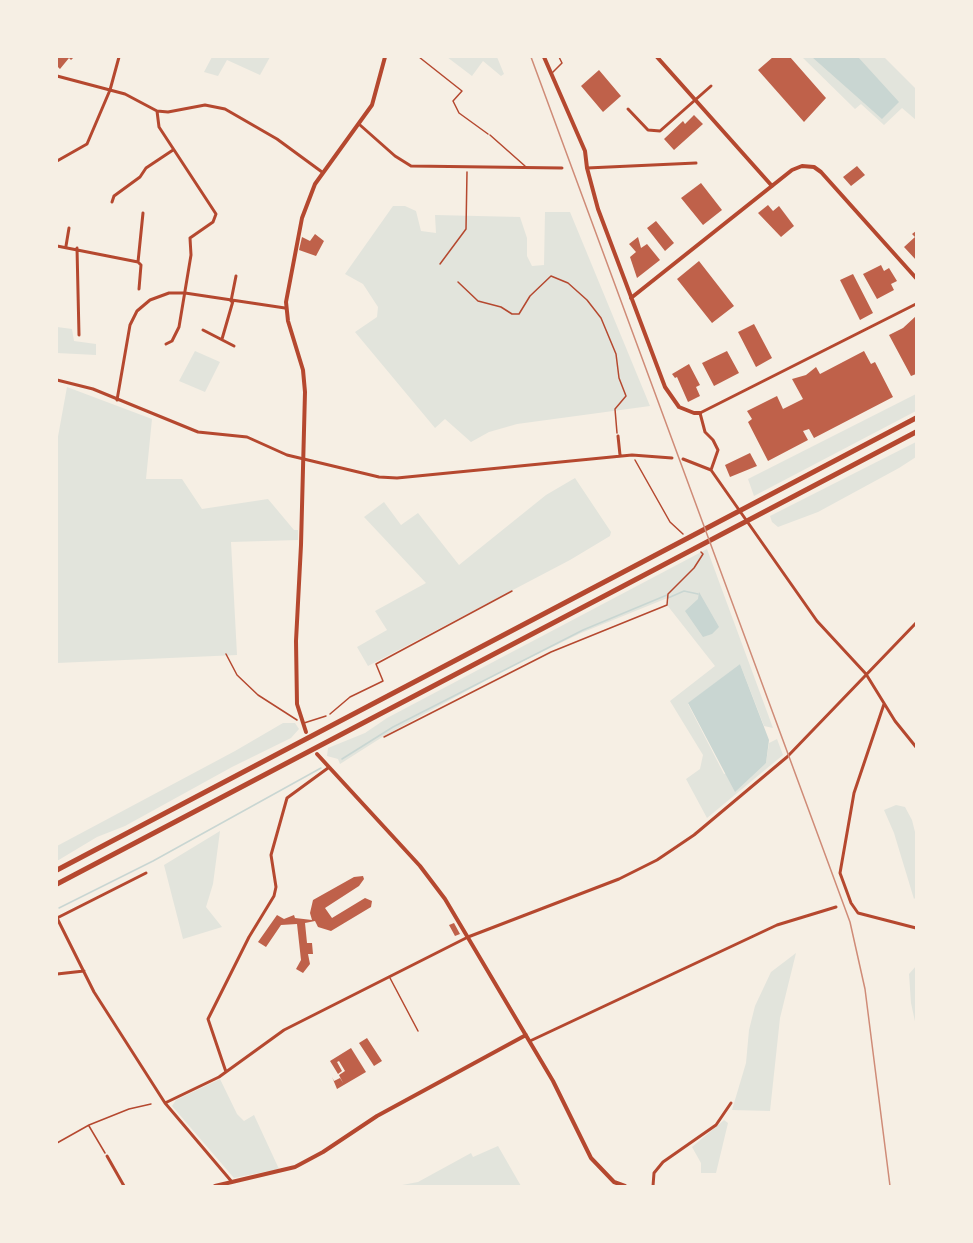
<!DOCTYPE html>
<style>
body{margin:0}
#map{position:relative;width:973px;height:1243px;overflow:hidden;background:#f6efe4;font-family:Karla,sans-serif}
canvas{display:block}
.frame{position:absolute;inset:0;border:58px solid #f6efe4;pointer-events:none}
</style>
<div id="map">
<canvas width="973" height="1243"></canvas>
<div class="frame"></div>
</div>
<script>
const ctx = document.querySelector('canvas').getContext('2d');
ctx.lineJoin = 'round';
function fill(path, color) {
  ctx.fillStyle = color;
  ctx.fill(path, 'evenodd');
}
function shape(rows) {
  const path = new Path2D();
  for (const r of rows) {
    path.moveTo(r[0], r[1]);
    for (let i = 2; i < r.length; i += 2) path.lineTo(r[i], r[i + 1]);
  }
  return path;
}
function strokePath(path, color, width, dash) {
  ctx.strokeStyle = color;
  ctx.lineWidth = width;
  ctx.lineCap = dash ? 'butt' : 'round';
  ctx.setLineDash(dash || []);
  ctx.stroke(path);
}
const green = shape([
 [212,57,270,57,260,75,227,60,218,76,204,72],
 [447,57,497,57,504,74,501,76,483,61,472,76],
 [802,57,884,57,916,89,916,120,902,108,884,125,861,104,855,109],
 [393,206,405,206,416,211,421,231,436,233,435,215,520,217,527,238,527,256,532,266,544,265,545,212,570,212,650,406,517,424,489,432,471,442,445,419,435,428,355,332,377,317,378,307,363,284,345,274],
 [57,327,72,329,74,341,96,344,96,355,57,353],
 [195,351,220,362,205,392,179,381],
 [67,387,152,419,146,479,182,479,202,509,268,499,294,530,298,530,298,540,231,542,237,655,57,663,57,442],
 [916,394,916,411,754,496,748,479],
 [916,442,916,457,899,468,818,512,778,527,772,522,770,516],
 [575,478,611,532,610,536,570,560,368,666,357,647,387,630,375,611,426,583,364,517,384,502,401,525,418,513,459,565,546,495],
 [707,549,773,728,764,726,740,664,688,704,724,774,766,763,769,743,777,739,783,755,707,818,686,779,700,769,703,755,670,701,715,666,667,605,670,597,581,633,507,669,384,736,340,764,338,759,327,756,328,748,365,733,387,718],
 [283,723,295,723,299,729,291,738,232,767,125,826,97,837,57,861,57,846,235,751],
 [896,805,905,807,912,820,916,836,916,897,914,899,894,833,884,810],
 [220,831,213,884,206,907,222,927,183,939,164,865],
 [796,953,780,1018,770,1111,732,1110,746,1063,749,1030,755,1006,771,972],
 [916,966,916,1026,911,1003,909,974],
 [220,1079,237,1114,244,1121,254,1115,279,1169,234,1178,172,1106,176,1100],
 [724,1120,728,1123,716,1173,701,1173,701,1163,692,1147],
 [498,1146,521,1186,397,1186,418,1182,471,1153,473,1157]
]);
const water = shape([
 [812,57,858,57,899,102,882,119],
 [699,592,719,627,712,634,703,637,685,611,698,599],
 [740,664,769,740,766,763,735,792,688,703]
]);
const stream = shape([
 [342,759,393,727,583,630,667,595,668,598,684,591,698,594],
 [59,908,153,861,321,768]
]);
const building = shape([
 [57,57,74,57,71,60,69,58,60,69,57,66],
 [773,57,790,57,826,98,804,122,758,70],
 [599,70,621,96,603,112,581,86],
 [694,115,703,124,674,150,664,139,683,121,685,124],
 [857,166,865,175,851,186,843,177],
 [701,183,722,210,703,225,681,198],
 [768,205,773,211,779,206,794,226,781,237,758,213],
 [656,221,674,243,665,251,647,228],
 [916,231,916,260,904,247,915,237,912,234],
 [315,234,324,241,316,256,299,250,302,237,310,241],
 [638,237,641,248,647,244,660,260,637,278,630,257,636,252,629,244],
 [699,261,734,306,712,323,677,279],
 [881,265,884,271,889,268,897,281,891,284,894,290,877,299,863,274],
 [853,274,873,313,860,320,840,280],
 [916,316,916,374,911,376,889,335,903,328],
 [754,324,772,358,756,367,738,332],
 [727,351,739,373,714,386,702,363],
 [864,351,871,364,875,362,893,397,814,438,809,429,803,431,808,440,768,461,748,422,752,419,747,411,777,396,783,409,803,399,792,379,806,375,816,367,820,374],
 [689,364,700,385,696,387,700,396,688,402,677,377,675,378,672,374],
 [750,453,757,466,730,477,725,465],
 [363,876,364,879,359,886,325,908,332,918,365,898,372,901,371,907,331,931,318,927,315,921,305,923,307,943,312,943,313,954,308,954,310,964,303,973,296,969,301,960,297,924,281,925,266,947,258,942,277,915,284,919,294,915,295,918,312,920,310,913,313,900,354,877],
 [454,923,460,934,455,936,449,925],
 [367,1038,382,1061,374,1066,359,1043],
 [351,1048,366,1072,337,1089,332,1077,334,1081,340,1078,343,1083,339,1075,345,1071,339,1061,337,1062,342,1071,338,1074,330,1061]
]);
const path = shape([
 [419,57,462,91,453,101,459,113,488,134],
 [440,264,466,229,467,172],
 [458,282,478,301,501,307,512,314],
 [512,314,519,314,530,296,551,276,568,283,587,300,601,318,616,354,619,378,626,396,615,409,617,433],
 [635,460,670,522,683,534],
 [226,654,237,675,258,695,297,720],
 [330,714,350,697,383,681,376,664,512,591],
 [384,737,551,652,667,605,668,594,694,568,703,554,701,552],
 [89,1126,105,1153],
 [57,1143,89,1125,129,1109,151,1104]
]);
const service = shape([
 [551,74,562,63,559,57],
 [490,135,525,166],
 [304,723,326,716],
 [390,978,418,1031]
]);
const minor = shape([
 [57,76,125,94,157,111,168,112,205,105,225,109,277,139,322,172],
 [628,109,648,130,660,131,711,86],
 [157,111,159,127,216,214,213,222,190,238,191,255,179,327,172,341,166,344],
 [360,125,395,156,411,166,562,168],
 [57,161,87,144,110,90,119,57],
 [587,168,696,163],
 [112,202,114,196,140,177,146,168,173,150],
 [57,246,138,262],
 [66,246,69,228],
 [77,248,79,335],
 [139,289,141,265,138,262,143,213],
 [231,301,236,276],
 [203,330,234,346],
 [222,339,233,301],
 [57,380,93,389,198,432,247,437,287,455,379,477,397,478,632,455,672,458],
 [117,400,130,325,137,311,150,300,169,293,185,293,285,308],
 [618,436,620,455],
 [683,459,711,470,817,621,866,674,895,721,916,747],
 [711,470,718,450,713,440,705,432,700,413,916,304],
 [884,704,854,793,840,873,851,903,858,913,916,928],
 [57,918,94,992,165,1103,232,1182],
 [57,918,146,873],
 [57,974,84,971],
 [530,1041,777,925,836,907],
 [226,1072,208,1019,249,937,274,896,276,887,271,855,287,798,328,768],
 [165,1103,219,1077,284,1030,468,937,619,879,657,860,694,835,787,757,916,623],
 [107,1156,124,1186],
 [653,1186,654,1173,663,1162,716,1125,731,1103]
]);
const tertiary = shape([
 [544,57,585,151,587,168,598,209,665,387,679,407,694,413,700,413],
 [657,57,772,186],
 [631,298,792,170,802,166,814,167,821,172,916,278],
 [306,732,297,704,296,641,301,545,305,392,303,370,288,321,286,302,302,218,315,184,372,105,385,57],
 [317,754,420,866,445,899,553,1081,591,1158,614,1182,625,1186],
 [215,1186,295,1167,323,1152,377,1116,526,1035]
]);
const motorway = shape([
 [57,870,916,418],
 [57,884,916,432]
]);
const rail = shape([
 [531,57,850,922,865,989,890,1186]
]);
fill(green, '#e2e4dc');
fill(water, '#c9d6d2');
strokePath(stream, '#c9d6d2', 1.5);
fill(building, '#bf614a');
strokePath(path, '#b5482f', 1.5);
strokePath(service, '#b5482f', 1.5);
strokePath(minor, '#b5482f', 3);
strokePath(tertiary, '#b5482f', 4);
strokePath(motorway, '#b5482f', 5);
strokePath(rail, '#cf8b77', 1.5);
</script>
